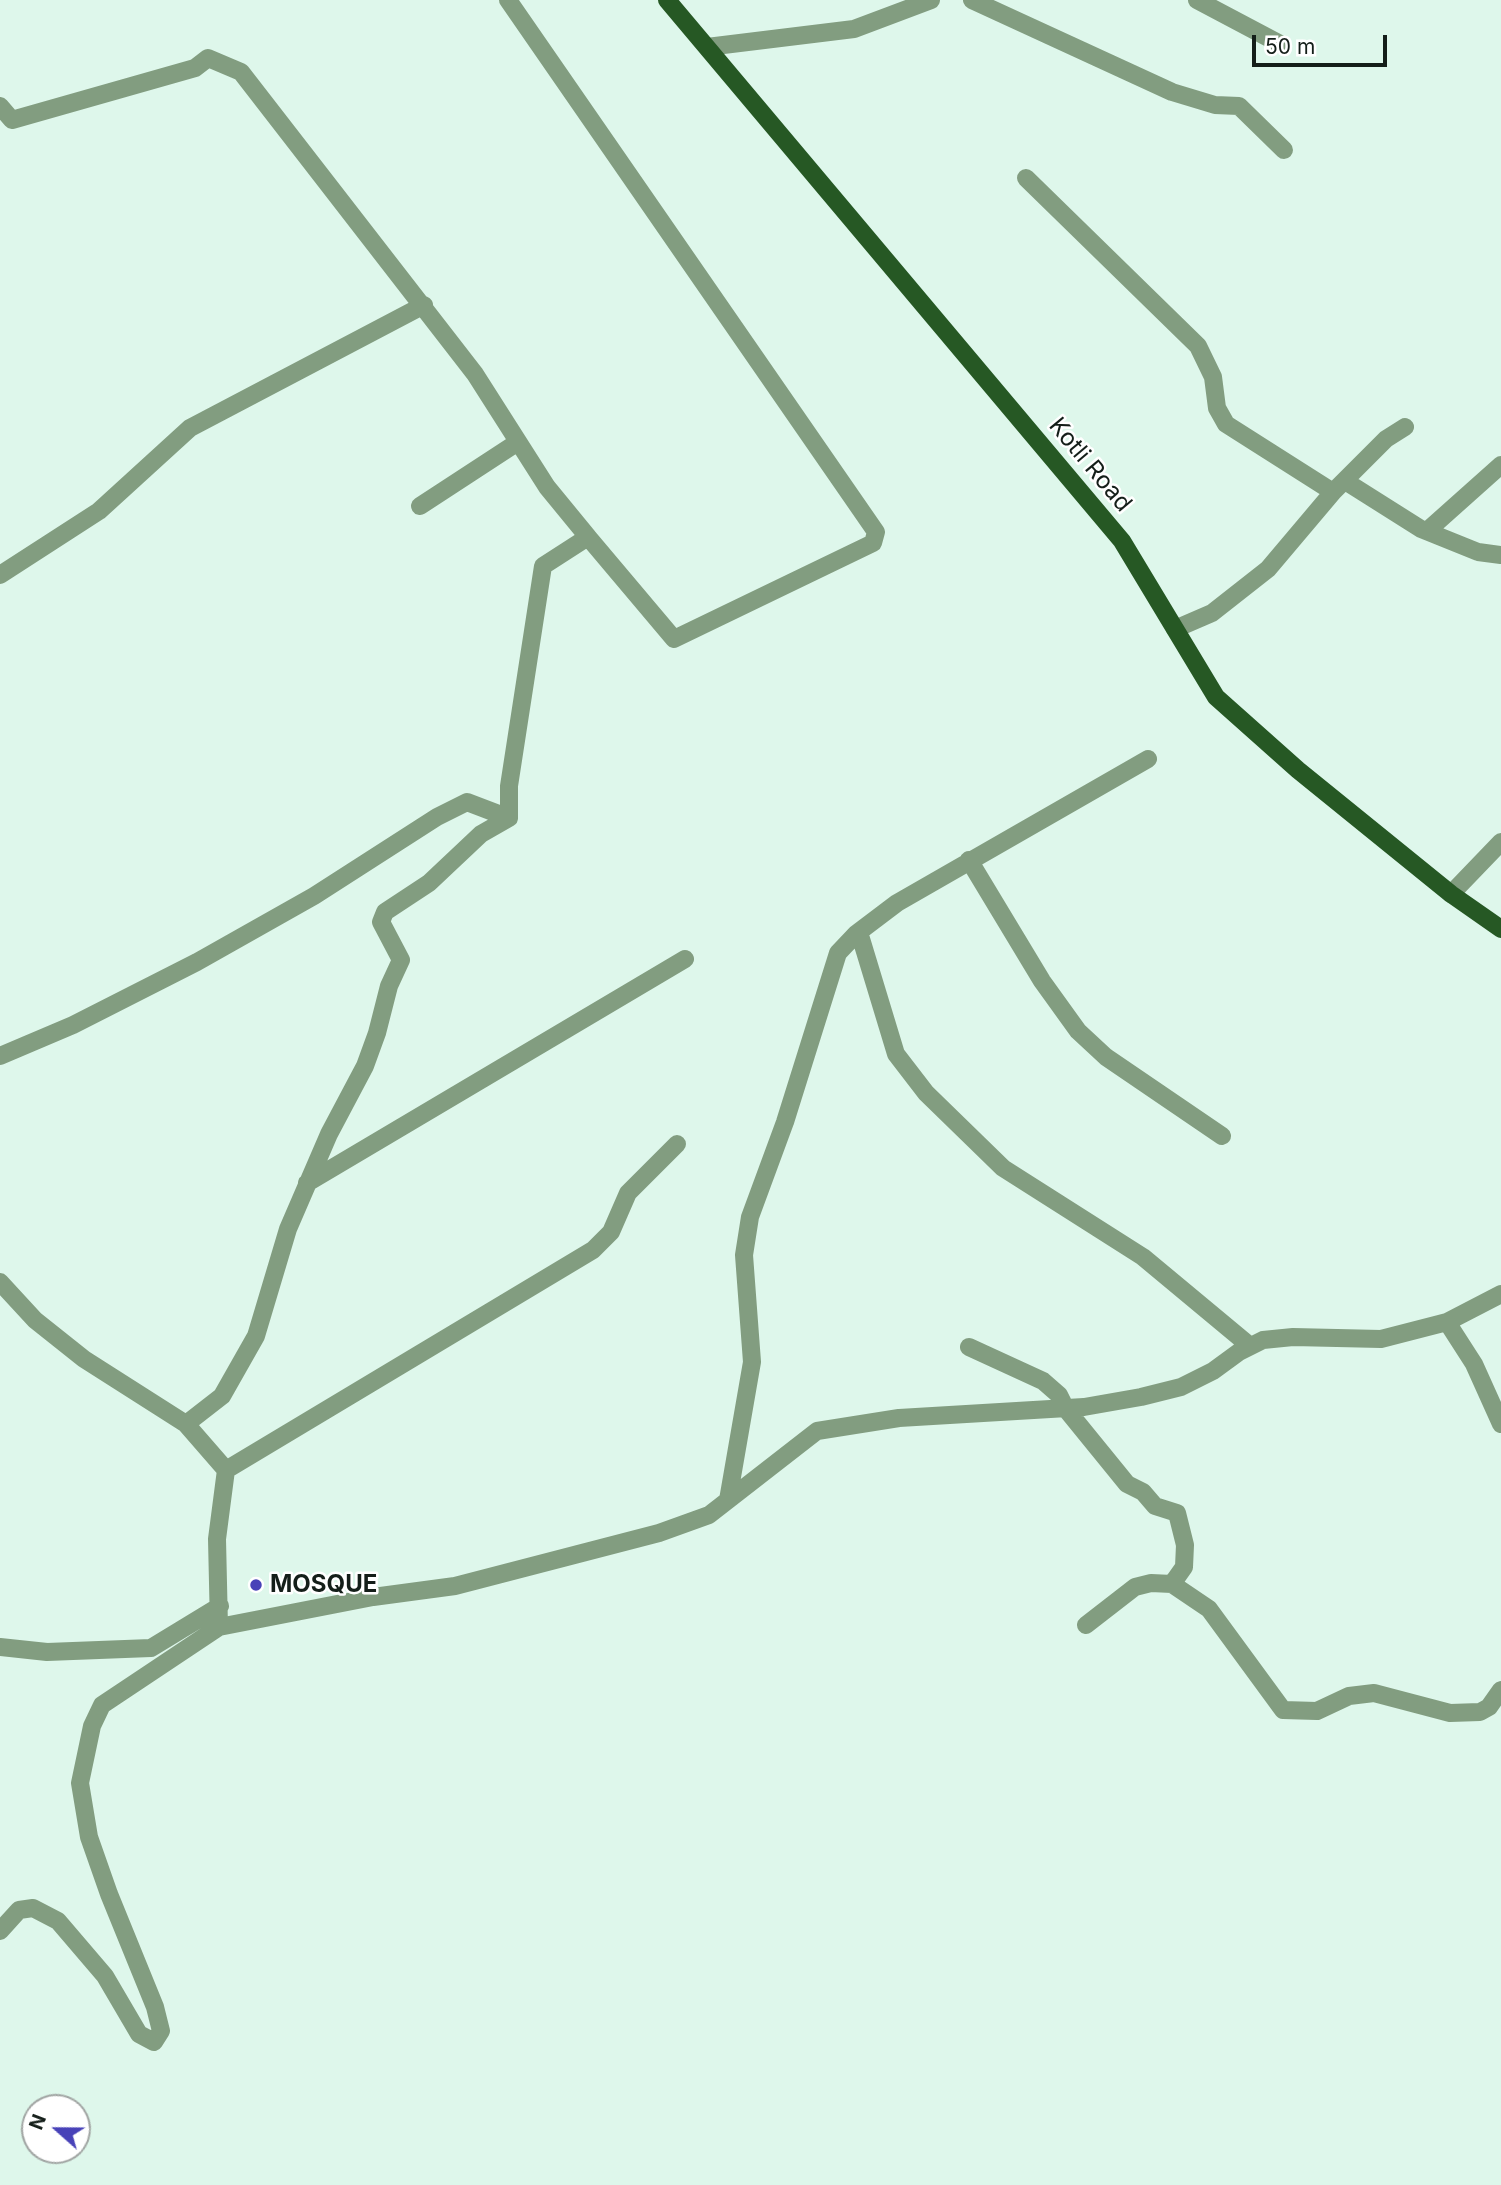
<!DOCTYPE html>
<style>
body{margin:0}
#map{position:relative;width:1501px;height:2185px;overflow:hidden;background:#def7eb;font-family:Inter,sans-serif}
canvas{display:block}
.north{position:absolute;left:21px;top:2094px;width:70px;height:70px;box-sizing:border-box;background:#fff;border:2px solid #a1a5a3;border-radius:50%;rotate:291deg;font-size:19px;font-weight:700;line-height:28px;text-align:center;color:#141e19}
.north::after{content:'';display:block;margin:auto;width:24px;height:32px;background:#4842b8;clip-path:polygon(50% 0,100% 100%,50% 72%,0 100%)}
.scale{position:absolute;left:1252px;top:35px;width:135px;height:32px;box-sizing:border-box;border:4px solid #141e19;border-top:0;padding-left:9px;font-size:21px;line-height:24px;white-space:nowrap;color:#141e19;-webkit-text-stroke:5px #fff;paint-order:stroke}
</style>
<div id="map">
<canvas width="1501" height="2185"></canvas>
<div class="north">N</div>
<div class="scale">50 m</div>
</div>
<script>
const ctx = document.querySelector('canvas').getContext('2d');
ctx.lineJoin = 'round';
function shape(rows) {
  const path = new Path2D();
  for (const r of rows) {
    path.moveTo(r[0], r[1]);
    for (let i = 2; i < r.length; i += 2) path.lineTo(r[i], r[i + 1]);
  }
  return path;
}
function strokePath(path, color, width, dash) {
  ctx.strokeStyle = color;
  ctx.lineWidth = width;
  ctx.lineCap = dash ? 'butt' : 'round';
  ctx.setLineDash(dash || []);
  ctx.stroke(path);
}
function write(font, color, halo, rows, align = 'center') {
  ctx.font = font + ' Inter,sans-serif';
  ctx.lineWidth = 5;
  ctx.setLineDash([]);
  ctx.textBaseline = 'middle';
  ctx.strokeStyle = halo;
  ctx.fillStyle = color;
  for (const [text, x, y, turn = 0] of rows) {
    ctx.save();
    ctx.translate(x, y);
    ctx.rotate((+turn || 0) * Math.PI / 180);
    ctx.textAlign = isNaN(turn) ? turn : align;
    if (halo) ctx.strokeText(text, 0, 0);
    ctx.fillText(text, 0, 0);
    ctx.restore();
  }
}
const minor = shape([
 [972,0,1172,92,1215,105,1239,106,1284,150],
 [1197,0,1282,45],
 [707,47,854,29,931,0],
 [0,106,12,120,195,68,208,58,241,72,475,374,547,487,588,537],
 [1026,178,1198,346,1213,377,1217,408,1226,424,1333,492],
 [1345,481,1421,529,1478,552,1501,555],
 [420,506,518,442],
 [1427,531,1501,465],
 [0,575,99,511,190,428,424,305],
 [1175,629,1212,613,1268,569,1333,492,1386,439,1405,427],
 [969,860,1042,981,1078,1031,1106,1057,1222,1136],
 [1451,894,1501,842],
 [859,932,896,1054,926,1093,1003,1168,1143,1257,1250,1346],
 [0,1056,73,1025,197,962,314,896,437,817,467,802,509,818],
 [307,1183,685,959],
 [0,1282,35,1320,84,1359,186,1424],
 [1447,1322,1474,1364,1501,1424],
 [969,1347,1043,1381,1059,1395,1066,1409,1127,1484,1143,1492,1155,1506,1177,1513,1185,1545,1184,1567,1172,1584,1151,1583,1135,1587,1086,1625],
 [226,1470,593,1250,611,1232,628,1193,677,1144],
 [728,1500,752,1362,744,1255,750,1217,785,1122,838,953,856,934,897,903,1148,759],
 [1172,1584,1209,1609,1283,1710,1317,1711,1349,1696,1374,1693,1450,1713,1480,1712,1489,1707,1501,1690],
 [219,1627,373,1597,455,1586,659,1533,709,1515,817,1431,899,1418,1084,1407,1141,1397,1181,1387,1213,1371,1239,1352,1263,1340,1293,1337,1381,1339,1447,1322,1501,1294],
 [0,1647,47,1652,151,1648,220,1606],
 [0,1931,19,1910,33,1908,58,1921,105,1976,139,2034,154,2042,161,2031,155,2007,109,1894,89,1837,80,1783,92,1726,102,1705,219,1627,217,1539,226,1470,186,1424,222,1396,256,1336,288,1229,329,1134,365,1066,377,1033,389,986,401,960,381,922,385,912,429,883,481,834,509,818,509,786,543,566,588,537,674,639,873,543,876,532,508,0]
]);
const major = shape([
 [667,0,1122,541,1216,697,1298,770,1451,894,1501,929]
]);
const markers = [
 [256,1585,7,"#4842b8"]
];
const streetNames = [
 ["Kotli Road",1090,465,50]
];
const poiNames = [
 ["MOSQUE",270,1585]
];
strokePath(minor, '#829d80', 18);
strokePath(major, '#265824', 18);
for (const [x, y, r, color] of markers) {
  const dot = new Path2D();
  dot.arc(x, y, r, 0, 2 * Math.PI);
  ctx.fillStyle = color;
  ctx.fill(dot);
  strokePath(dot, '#fff', 2.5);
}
write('24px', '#141e19', '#fff', streetNames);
write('bold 24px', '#141e19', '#fff', poiNames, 'left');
</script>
